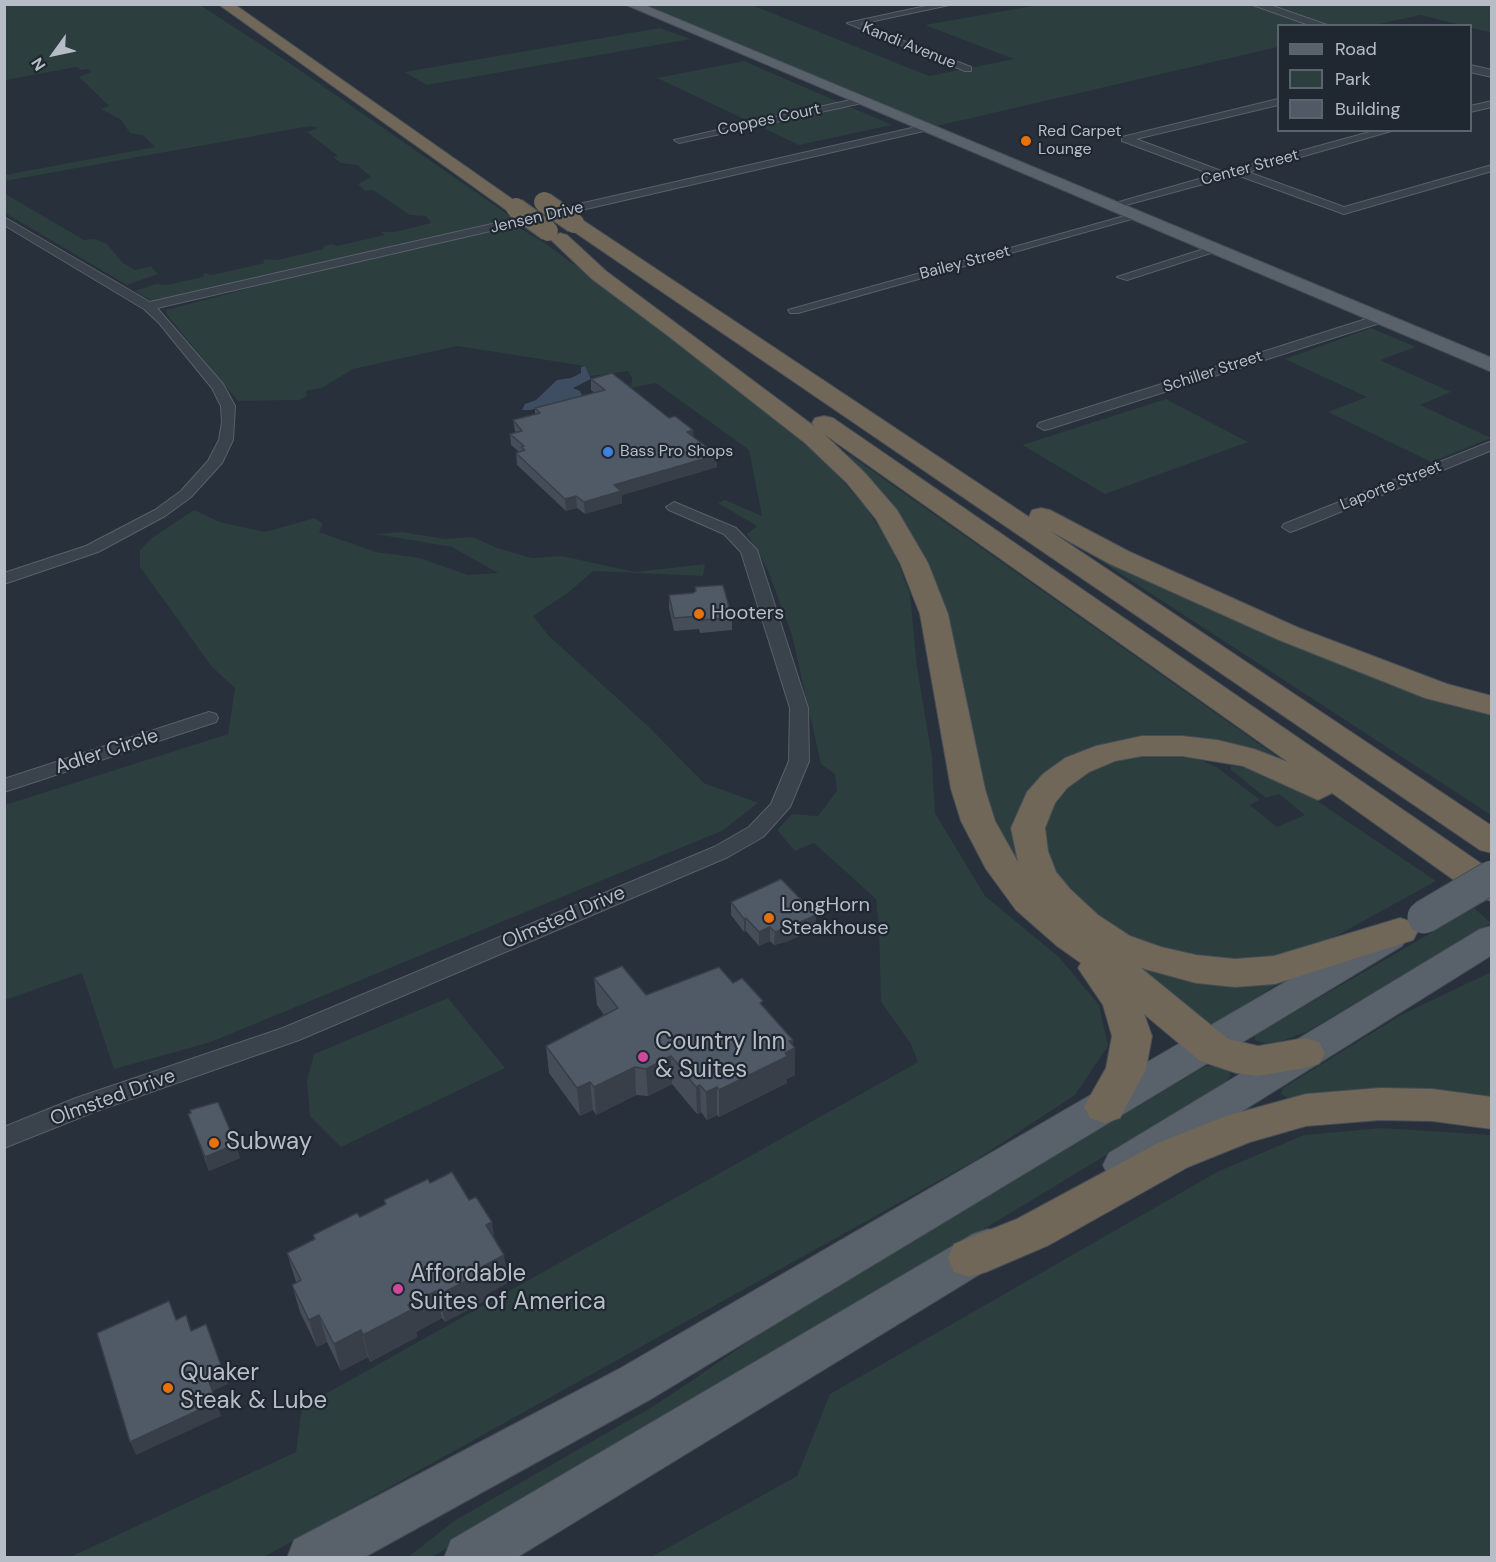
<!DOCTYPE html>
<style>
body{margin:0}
#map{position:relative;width:1496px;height:1562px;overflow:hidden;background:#27303b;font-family:"DM Sans",sans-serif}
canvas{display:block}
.frame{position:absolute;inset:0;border:6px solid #b6bdc7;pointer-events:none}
.legend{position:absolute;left:1277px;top:24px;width:195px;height:108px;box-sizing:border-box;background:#1f2731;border:2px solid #5b636d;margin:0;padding:8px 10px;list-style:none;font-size:18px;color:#b6bdc7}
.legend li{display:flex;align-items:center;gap:12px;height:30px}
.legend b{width:30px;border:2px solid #5b636d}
.north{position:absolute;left:24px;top:24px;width:60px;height:60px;-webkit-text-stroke:4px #1f2731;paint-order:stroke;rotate:237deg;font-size:16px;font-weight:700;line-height:24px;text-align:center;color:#b6bdc7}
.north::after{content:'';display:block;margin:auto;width:21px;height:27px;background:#b6bdc7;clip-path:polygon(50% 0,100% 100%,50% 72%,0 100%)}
</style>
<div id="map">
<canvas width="1496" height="1562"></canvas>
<div class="frame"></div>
<ul class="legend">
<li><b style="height:8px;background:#59616b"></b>Road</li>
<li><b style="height:16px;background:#2c3e3e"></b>Park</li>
<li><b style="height:16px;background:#505a67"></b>Building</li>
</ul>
<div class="north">N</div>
</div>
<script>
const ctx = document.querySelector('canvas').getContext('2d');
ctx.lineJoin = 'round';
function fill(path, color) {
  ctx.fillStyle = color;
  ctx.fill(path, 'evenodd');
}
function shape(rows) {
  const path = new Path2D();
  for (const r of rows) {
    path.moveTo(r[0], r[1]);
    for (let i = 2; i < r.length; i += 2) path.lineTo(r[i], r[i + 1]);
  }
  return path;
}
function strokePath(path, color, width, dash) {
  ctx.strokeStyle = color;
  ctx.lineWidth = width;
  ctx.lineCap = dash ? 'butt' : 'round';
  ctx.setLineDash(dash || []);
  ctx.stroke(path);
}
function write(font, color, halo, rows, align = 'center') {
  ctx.font = font + ' "DM Sans",sans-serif';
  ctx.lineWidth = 4.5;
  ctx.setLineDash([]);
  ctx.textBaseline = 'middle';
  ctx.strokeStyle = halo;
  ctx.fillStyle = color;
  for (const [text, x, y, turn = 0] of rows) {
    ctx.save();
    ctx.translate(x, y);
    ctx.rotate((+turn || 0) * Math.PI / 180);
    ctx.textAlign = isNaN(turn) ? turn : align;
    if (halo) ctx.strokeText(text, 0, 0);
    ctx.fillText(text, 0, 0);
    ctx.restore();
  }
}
const green = shape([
 [657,4,752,5,929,76,1014,59,925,25,1038,5,1491,5,1492,33,1421,15,1374,25,1278,26,1278,47,937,126,649,6],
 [200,5,291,64,513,218,154,302,135,291,156,284,166,285,203,277,204,273,212,275,264,263,263,259,277,260,323,249,324,246,332,244,337,246,384,235,381,232,394,232,431,223,426,216,410,215,373,190,365,191,358,184,371,177,357,165,341,163,333,157,338,156,307,132,318,128,310,126,5,181,5,175,155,147,143,135,130,133,121,120,101,109,109,106,79,77,91,72,89,69,80,70,77,67,5,80,4,6],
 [660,28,691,39,427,85,404,72],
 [744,61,892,125,799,145,657,78],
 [4,193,84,240,95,239,107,244,123,263,135,270,151,266,158,274,127,285,5,213],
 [515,225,549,246,654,324,773,418,829,465,866,508,892,547,910,594,917,667,932,757,935,813,985,896,1059,957,1099,1005,1108,1046,1075,1095,976,1160,264,1557,68,1558,296,1452,302,1407,918,1062,911,1044,881,1002,879,927,876,899,814,843,795,851,777,830,792,814,818,816,837,791,835,774,821,764,792,635,767,568,747,534,757,526,718,503,725,500,762,516,749,450,656,383,631,388,632,378,628,371,590,376,585,366,457,346,353,369,322,388,306,391,307,396,299,400,238,401,167,315,166,310,307,273],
 [1371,328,1416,347,1380,360,1451,392,1420,405,1491,438,1431,462,1328,412,1367,397,1285,359],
 [1166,399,1248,442,1105,494,1022,445],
 [844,455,850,455,1292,767,1187,739,1056,769,1027,878,999,830,987,799,950,640],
 [194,510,220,522,265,532,315,518,323,524,319,532,376,552,420,558,468,575,498,573,452,547,375,534,402,532,445,539,473,537,497,548,532,558,562,556,635,572,705,564,703,576,593,571,569,592,533,616,549,636,649,727,704,783,758,803,722,831,690,844,211,1042,114,1069,82,973,5,1000,5,805,228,734,235,688,212,667,140,567,140,550,152,538],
 [1035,518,1491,711,1491,815],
 [1152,753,1199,759,1218,768,1260,800,1250,805,1277,827,1305,815,1279,794,1266,798,1231,770,1231,766,1255,769,1286,780,1436,881,1340,934,1297,952,1262,960,1220,962,1145,945,1088,913,1057,875,1045,850,1045,826,1053,803,1071,782,1094,767,1120,758],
 [1474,908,1491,923,1306,1032,1279,1042,1264,1043,1255,1040,1255,1035],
 [1100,939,1283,980,1204,1032],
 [1491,972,1491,1102,1318,1095,1288,1098,1281,1094,1283,1088,1401,1015],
 [448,998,505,1068,341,1147,310,1116,307,1081,314,1054],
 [1216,1064,1226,1067,1231,1075,1225,1083,750,1371,432,1557,407,1558,454,1521,657,1404,782,1319,1204,1067],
 [1381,1128,1491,1135,1491,1557,651,1557,797,1476,830,1394,1217,1172,1304,1135]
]);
const water = shape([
 [585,366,591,379,573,388,580,391,582,395,578,399,530,410,522,410,525,404,536,400,557,380,571,378,581,373,581,367]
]);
const minor = shape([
 [935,4,954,4,860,24,971,67,971,71,965,71,847,23,935,4],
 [859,98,864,101,862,103,679,143,674,140,859,98],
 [1278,99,1278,105,1136,139,1224,172,1377,130,1395,130,1248,172,1344,207,1492,165,1492,171,1344,214,1237,175,1111,209,1105,206,1213,175,1122,141,1122,137,1278,99],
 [1492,101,1492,107,1470,112,1470,106,1492,101],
 [925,125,928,126,928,130,157,308,223,384,235,406,233,440,222,463,191,497,165,516,98,552,4,584,4,573,86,546,155,510,181,491,208,461,219,440,222,422,221,406,212,388,159,323,144,309,4,225,4,217,150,302,925,125],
 [1132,214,1142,216,798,313,790,313,788,310,1132,214],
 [1213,246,1219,249,1217,251,1127,280,1117,277,1213,246],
 [1382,314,1388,318,1386,321,1049,429,1044,430,1037,426,1039,423,1382,314],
 [1492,441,1492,450,1296,530,1290,532,1282,527,1284,524,1492,441],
 [674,502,736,528,757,550,808,708,809,761,790,807,763,837,728,857,299,1040,94,1112,4,1148,4,1127,76,1098,283,1028,714,847,749,827,771,804,789,761,790,708,741,552,724,534,669,510,666,507,674,502],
 [209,712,216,714,218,718,216,722,4,792,4,779,209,712]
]);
const tertiary = shape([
 [1250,4,1267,4,1330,26,1312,26,1250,4],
 [1470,65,1492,70,1492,77,1470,72,1470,65]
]);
const primary = shape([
 [624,4,642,4,1492,358,1492,372,624,4],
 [1390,925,1402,928,1408,937,1402,946,651,1399,363,1558,287,1558,294,1540,619,1369,1378,928,1390,925],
 [1492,926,1492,955,1137,1177,1123,1182,1109,1177,1103,1165,1109,1153,1480,929,1492,926],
 [988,1229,1003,1234,1009,1247,1003,1260,516,1558,444,1558,451,1540,973,1234,988,1229]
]);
const motorway = shape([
 [218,4,234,4,525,208,516,214,509,212,218,4],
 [574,217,581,219,1029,517,1032,510,1041,508,1050,510,1130,552,1299,628,1447,684,1492,696,1492,715,1425,698,1279,640,1110,564,1050,531,1492,826,1492,853,1480,850,567,227,564,223,574,217],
 [560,233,567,235,606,271,814,426,812,423,815,418,824,416,833,418,1492,871,1492,901,1479,898,1332,793,1318,800,1243,766,1182,756,1142,756,1115,761,1089,772,1067,788,1055,803,1045,828,1048,851,1056,872,1070,889,1098,915,1130,936,1161,947,1196,955,1235,959,1274,956,1400,918,1413,922,1418,931,1413,940,1275,984,1235,987,1196,983,1141,968,1228,1039,1258,1046,1305,1038,1319,1042,1325,1053,1319,1064,1305,1068,1258,1076,1236,1073,1200,1061,1144,1014,1152,1036,1146,1069,1120,1118,1105,1123,1090,1118,1084,1107,1106,1068,1112,1036,1103,1005,1078,968,1081,963,1057,946,1016,910,986,869,961,821,951,789,920,614,900,563,876,519,847,483,805,443,667,335,592,279,550,239,560,233],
 [824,434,1288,762,1254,749,1217,740,1182,736,1142,736,1096,746,1065,758,1043,774,1027,792,1011,828,1018,862,995,821,985,789,948,614,928,563,897,510,865,473,824,434],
 [1380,1088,1432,1089,1492,1097,1492,1129,1432,1121,1380,1120,1306,1126,1250,1142,1188,1167,1049,1245,986,1272,970,1277,954,1272,948,1258,954,1244,1017,1219,1158,1143,1226,1116,1306,1094,1380,1088]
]);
const primaryBridge = shape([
 [1424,917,1492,877]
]);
const motorwayBridge = shape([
 [544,202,574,223],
 [516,208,548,231]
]);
const wall = shape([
 [591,379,693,430,693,437,717,467,622,495,622,503,585,514,577,508,566,511,517,465,516,453,519,452,511,445,510,434,516,432,515,431,513,420,535,414,535,408,595,393,591,390],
 [695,587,732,618,732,630,700,633,699,629,674,631,669,608,669,595,693,593,695,591],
 [731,902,816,915,815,929,786,942,774,945,770,941,759,946,746,931,744,932,731,915],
 [594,978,646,995,733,983,763,1006,793,1040,792,1045,795,1048,795,1075,787,1079,787,1083,719,1117,717,1115,707,1120,701,1112,697,1114,672,1084,648,1096,636,1095,596,1115,593,1110,580,1116,549,1073,546,1046,604,1015,597,1005],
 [188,1114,240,1158,209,1171],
 [430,1183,495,1240,509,1282,487,1294,488,1299,445,1322,442,1318,416,1332,417,1337,370,1362,368,1357,341,1371,327,1342,317,1347,300,1312,292,1285,296,1282,287,1253,315,1239,313,1235,360,1217,385,1205,384,1200]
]);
const shadedWall = shape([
 [693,430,694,441,687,432],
 [717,455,717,467,622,495,622,503,585,514,584,502,614,485],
 [576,496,577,508,566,511,565,499],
 [816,915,815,929,786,942,774,945,775,932],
 [746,918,746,931,744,932,744,919],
 [770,927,770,941,759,946,759,932],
 [793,1040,792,1049,795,1048,795,1075,787,1079,787,1083,719,1117,719,1090,785,1053,789,1041],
 [671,1056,672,1084,648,1096,646,1069],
 [635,1067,636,1095,596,1115,594,1087],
 [590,1082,593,1110,580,1116,577,1088],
 [700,1085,701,1112,697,1114,696,1087],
 [717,1087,717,1115,707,1120,706,1092],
 [236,1144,240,1158,209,1171,205,1157],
 [492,1222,496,1250,486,1225],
 [504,1255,509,1282,487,1294,488,1299,445,1322,439,1295,480,1268],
 [436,1291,442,1318,416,1332,417,1337,370,1362,363,1335,408,1305],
 [319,1315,327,1342,317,1347,309,1320],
 [206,1324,228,1384,213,1391,221,1416,136,1455,130,1442,208,1378],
 [361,1330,368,1357,341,1371,334,1344]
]);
const building = shape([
 [612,373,669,418,675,416,693,430,687,432,717,455,614,485,621,491,584,502,576,496,565,499,516,453,525,450,521,447,524,446,510,434,522,431,513,420,540,413,535,408,605,390,591,379,612,373],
 [723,585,732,618,700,620,699,616,674,618,669,595,693,593,696,591,695,587,723,585],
 [781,879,816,915,787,928,775,932,770,927,759,932,746,918,744,919,731,902,781,879],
 [622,966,646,995,719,967,733,983,742,978,763,1001,760,1003,793,1040,789,1041,795,1048,785,1053,788,1056,719,1090,717,1087,706,1092,700,1085,696,1087,671,1056,646,1069,635,1067,594,1087,590,1082,577,1088,546,1046,618,1008,594,978,622,966],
 [218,1102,236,1144,205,1157,188,1114,191,1113,190,1110,218,1102],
 [452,1172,469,1200,476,1197,492,1222,486,1225,504,1255,480,1268,483,1272,439,1295,436,1291,408,1305,411,1310,363,1335,361,1330,334,1344,319,1315,309,1320,292,1285,301,1280,287,1253,315,1239,313,1235,357,1213,360,1217,386,1204,384,1200,428,1179,430,1183,452,1172],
 [169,1301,176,1320,186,1315,191,1331,206,1324,223,1371,208,1378,216,1402,130,1442,97,1333,169,1301]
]);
const markers = [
 [1026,141,6,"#e8710a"],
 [608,452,6,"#3f7fe0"],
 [699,614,6,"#e8710a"],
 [769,918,6,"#e8710a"],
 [643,1057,6,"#d1479c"],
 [214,1143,6,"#e8710a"],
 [398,1289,6,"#d1479c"],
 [168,1388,6,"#e8710a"]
];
const farStreetnames = [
 ["Kandi Avenue",909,46,22],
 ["Coppes Court",769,120,-12],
 ["Center Street",1250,168,-15],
 ["Jensen Drive",537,218,-13],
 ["Bailey Street",965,263,-15],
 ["Schiller Street",1213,372,-18],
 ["Laporte Street",1391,486,-22]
];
const farPoinames = [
 ["Red Carpet",1038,132],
 ["Lounge",1038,150],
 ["Bass Pro Shops",620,452]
];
const poiNames = [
 ["Hooters",711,614],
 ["LongHorn",781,906],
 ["Steakhouse",781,929]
];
const streetNames = [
 ["Adler Circle",107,752,-18],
 ["Olmsted Drive",564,918,-23],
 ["Olmsted Drive",113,1098,-20]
];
const nearPoinames = [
 ["Country Inn",655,1043],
 ["& Suites",655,1071],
 ["Subway",226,1143],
 ["Affordable",410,1275],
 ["Suites of America",410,1303],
 ["Quaker",180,1374],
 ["Steak & Lube",180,1402]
];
fill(green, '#2c3e3e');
fill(water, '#3e4d62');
strokePath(minor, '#58606a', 2);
strokePath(tertiary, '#58606a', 2);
strokePath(primary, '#434b55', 2);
strokePath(motorway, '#454d57', 2);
fill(minor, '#3a424c');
fill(tertiary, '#3a424c');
fill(primary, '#59616b');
fill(motorway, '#716758');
strokePath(primaryBridge, '#434b55', 35, []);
strokePath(motorwayBridge, '#454d57', 22, []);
strokePath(primaryBridge, '#59616b', 33);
strokePath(motorwayBridge, '#716758', 20);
fill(wall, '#454d59');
fill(shadedWall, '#383f48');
fill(building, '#505a67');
strokePath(building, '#383f48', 1.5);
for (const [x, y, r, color] of markers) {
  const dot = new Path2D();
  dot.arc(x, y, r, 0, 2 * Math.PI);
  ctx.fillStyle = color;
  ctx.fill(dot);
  strokePath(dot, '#1f2731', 2);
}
write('16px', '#b6bdc7', '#1f2731', farStreetnames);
write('16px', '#b6bdc7', '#1f2731', farPoinames, 'left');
write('20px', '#b6bdc7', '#1f2731', poiNames, 'left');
write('20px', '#b6bdc7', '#1f2731', streetNames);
write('24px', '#b6bdc7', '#1f2731', nearPoinames, 'left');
</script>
